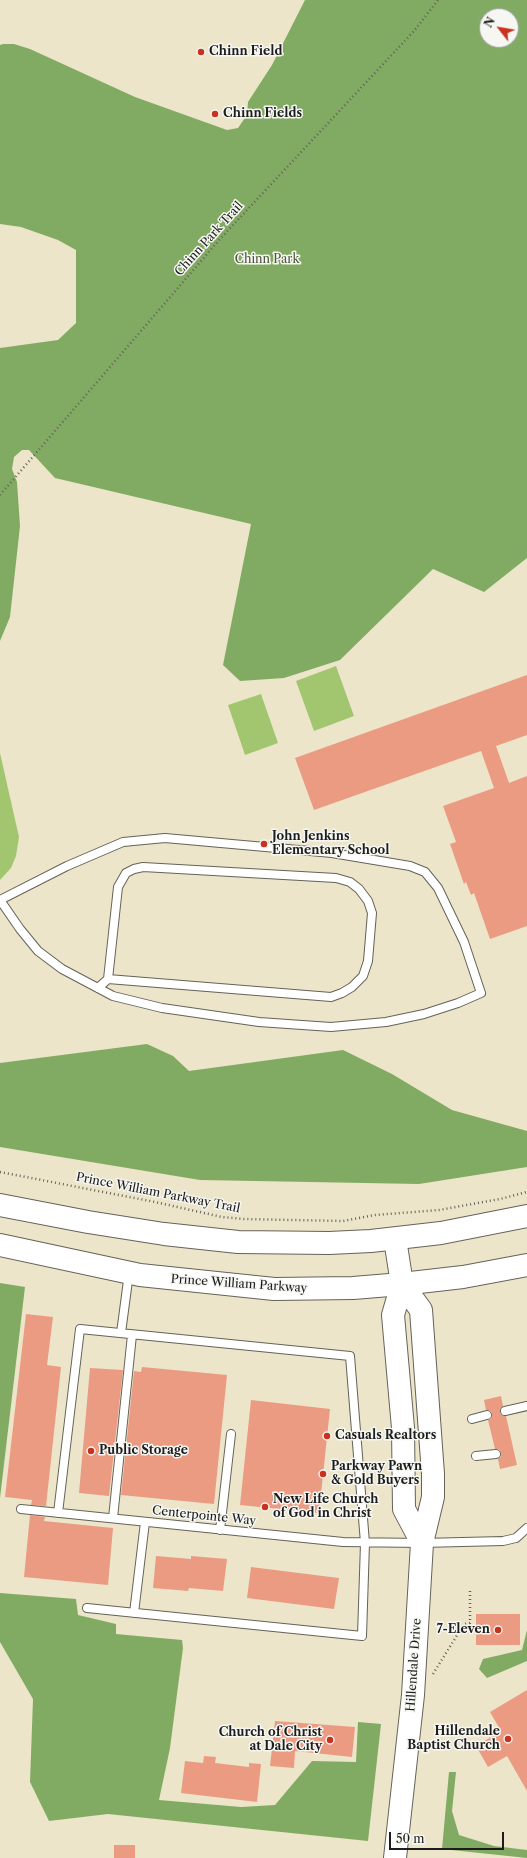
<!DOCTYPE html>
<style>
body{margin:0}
#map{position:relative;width:527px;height:1858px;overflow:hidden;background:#ece5c9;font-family:"Libre Caslon Text",serif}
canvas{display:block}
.north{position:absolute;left:479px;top:8px;width:40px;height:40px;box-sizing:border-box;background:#f6f6f2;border:1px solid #9f9f9c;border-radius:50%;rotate:301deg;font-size:11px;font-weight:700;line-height:16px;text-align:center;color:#1c1c1c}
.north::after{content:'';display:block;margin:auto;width:14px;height:18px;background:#c8321e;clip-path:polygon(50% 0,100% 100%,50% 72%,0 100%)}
.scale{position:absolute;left:389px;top:1832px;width:115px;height:18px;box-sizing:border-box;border:2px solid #1c1c1c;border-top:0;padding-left:5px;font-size:12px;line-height:14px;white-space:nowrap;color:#1c1c1c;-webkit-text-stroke:3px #f6f6f2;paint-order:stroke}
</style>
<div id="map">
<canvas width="527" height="1858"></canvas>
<div class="north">N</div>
<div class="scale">50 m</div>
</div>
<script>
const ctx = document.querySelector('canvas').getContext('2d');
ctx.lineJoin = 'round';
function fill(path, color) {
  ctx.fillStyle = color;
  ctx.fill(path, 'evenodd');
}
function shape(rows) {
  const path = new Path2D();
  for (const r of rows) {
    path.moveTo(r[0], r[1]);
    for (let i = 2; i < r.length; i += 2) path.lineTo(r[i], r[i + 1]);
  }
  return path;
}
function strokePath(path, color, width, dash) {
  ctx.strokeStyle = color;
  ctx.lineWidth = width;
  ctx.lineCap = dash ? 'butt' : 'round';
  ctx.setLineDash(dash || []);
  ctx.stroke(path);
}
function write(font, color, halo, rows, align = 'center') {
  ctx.font = font + ' "Libre Caslon Text",serif';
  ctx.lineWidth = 3;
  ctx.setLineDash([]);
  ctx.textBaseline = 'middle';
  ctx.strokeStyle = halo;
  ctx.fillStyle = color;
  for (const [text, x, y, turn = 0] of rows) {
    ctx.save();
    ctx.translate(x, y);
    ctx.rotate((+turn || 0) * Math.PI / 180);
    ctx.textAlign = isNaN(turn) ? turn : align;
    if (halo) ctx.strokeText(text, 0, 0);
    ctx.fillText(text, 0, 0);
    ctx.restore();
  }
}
const green = shape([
 [336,666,354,716,314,731,296,681],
 [261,694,278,743,245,755,228,705],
 [0,753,19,837,16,856,11,868,0,880]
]);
const forest = shape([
 [305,0,527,0,527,558,484,592,433,569,340,660,284,678,240,681,223,665,251,524,55,478,29,450,22,450,14,457,12,469,17,482,20,526,10,617,0,641,0,348,58,340,76,323,76,250,58,240,21,227,0,224,0,45,3,44,14,44,30,49,135,97,227,130,238,128,247,115,248,102,272,65],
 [487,16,511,16,511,40,487,40],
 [147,1044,173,1056,189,1071,343,1050,392,1074,452,1110,527,1131,527,1167,419,1184,200,1180,0,1147,0,1063],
 [0,1283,25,1287,0,1498],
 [0,1593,76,1599,78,1615,116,1624,116,1634,182,1640,183,1648,170,1748,159,1800,241,1807,275,1805,312,1761,356,1762,358,1722,381,1724,368,1841,108,1814,49,1821,30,1782,33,1699,0,1642],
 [527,1630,527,1661,487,1678,479,1669,483,1659,522,1650],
 [449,1772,456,1772,452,1811,459,1835,494,1846,527,1850,527,1858,442,1849]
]);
const building = shape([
 [527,675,527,735,496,746,509,783,527,776,527,926,490,939,474,893,471,895,466,882,464,884,450,844,456,842,443,806,494,788,481,751,314,810,295,758],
 [26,1314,53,1317,47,1365,61,1367,46,1506,31,1505,32,1500,5,1497],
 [142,1367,227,1375,214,1504,121,1495,134,1371,141,1372],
 [90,1368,123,1370,109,1496,79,1493],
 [501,1396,503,1406,500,1409,500,1413,506,1416,517,1465,500,1469,498,1459,501,1457,501,1453,499,1449,495,1449,488,1420,491,1419,492,1414,491,1411,486,1410,484,1400],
 [251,1400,330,1409,319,1513,240,1505],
 [30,1515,45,1517,44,1521,113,1528,108,1585,24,1577],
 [156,1556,191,1559,191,1556,227,1559,223,1591,189,1588,188,1591,153,1588],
 [251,1567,339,1578,334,1609,247,1598],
 [476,1614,520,1614,520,1645,476,1645],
 [527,1690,527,1791,507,1756,488,1767,476,1746,501,1731,490,1712],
 [275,1721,355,1727,352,1757,295,1751,294,1768,270,1766],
 [204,1756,216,1757,215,1763,249,1767,249,1763,261,1764,257,1802,181,1793,185,1761,203,1763],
 [114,1845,135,1845,135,1858,114,1858]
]);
const path = shape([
 [0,495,220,239,414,31,438,0],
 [0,1172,155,1202,222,1217,244,1219,343,1221,375,1215,439,1210,500,1199,527,1192],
 [433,1674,464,1624,470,1623,470,1589]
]);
const service = shape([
 [0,900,67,866,123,842,165,838,332,853,410,866,425,872,438,888,464,942,481,993,458,1003,424,1014,386,1022,331,1027,259,1022,162,1008,113,996,62,969,38,951,20,929,0,900],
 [98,988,108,979,118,887,126,873,134,869,143,867,336,878,350,882,359,889,368,901,372,913,368,961,363,976,352,987,342,993,331,997,108,979],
 [121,1333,129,1273],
 [505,1411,527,1406],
 [472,1419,487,1415],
 [476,1456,496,1454],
 [21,1509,343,1542,422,1543,503,1541,516,1538,527,1528],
 [58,1513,80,1329,350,1356,365,1543,362,1636,87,1608],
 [113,1518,132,1335],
 [220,1530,231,1434],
 [134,1613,145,1522]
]);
const secondary = shape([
 [395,1239,402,1284,393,1315,403,1428,404,1509,422,1543],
 [395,1858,413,1695,422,1543,433,1497,433,1474,421,1310,402,1284]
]);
const trunk = shape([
 [0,1205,88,1222,164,1234,238,1242,329,1243,371,1241,441,1233,527,1216],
 [0,1245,140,1275,274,1289,353,1288,402,1284,463,1277,527,1265]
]);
const markers = [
 [201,52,4,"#c8321e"],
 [215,114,4,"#c8321e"],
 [264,844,4,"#c8321e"],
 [327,1436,4,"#c8321e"],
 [91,1451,4,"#c8321e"],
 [323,1474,4,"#c8321e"],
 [265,1507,4,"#c8321e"],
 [498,1630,4,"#c8321e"],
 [508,1739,4,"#c8321e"],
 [330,1740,4,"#c8321e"]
];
const poiNames = [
 ["Chinn Field",209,52],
 ["Chinn Fields",223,114],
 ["John Jenkins",272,837],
 ["Elementary School",272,851],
 ["Casuals Realtors",335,1436],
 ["Public Storage",99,1451],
 ["Parkway Pawn",331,1467],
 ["& Gold Buyers",331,1481],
 ["New Life Church",273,1500],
 ["of God in Christ",273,1514],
 ["7-Eleven",490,1630,"right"],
 ["Hillendale",500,1732,"right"],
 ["Baptist Church",500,1746,"right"],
 ["Church of Christ",322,1733,"right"],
 ["at Dale City",322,1747,"right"]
];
const streetNames = [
 ["Chinn Park Trail",209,239,-48],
 ["Prince William Parkway Trail",158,1193,11],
 ["Prince William Parkway",239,1284,4],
 ["Centerpointe Way",204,1516,6],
 ["Hillendale Drive",414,1665,-86]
];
const parkNames = [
 ["Chinn Park",267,260]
];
fill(green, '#a2c670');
fill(forest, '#81ab62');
fill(building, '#ec9b83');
strokePath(service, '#656259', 10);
strokePath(secondary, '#656259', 24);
strokePath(trunk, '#656259', 24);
strokePath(path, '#656259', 2.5, [1, 3]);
strokePath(service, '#fff', 8);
strokePath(secondary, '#fff', 22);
strokePath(trunk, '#fff', 22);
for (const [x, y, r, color] of markers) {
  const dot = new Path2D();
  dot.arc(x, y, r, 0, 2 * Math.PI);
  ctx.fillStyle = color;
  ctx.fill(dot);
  strokePath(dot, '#f6f6f2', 1.5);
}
write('bold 12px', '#1c1c1c', '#f6f6f2', poiNames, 'left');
write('12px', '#1c1c1c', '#f6f6f2', streetNames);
write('12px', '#4b5839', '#f6f6f2', parkNames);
</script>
